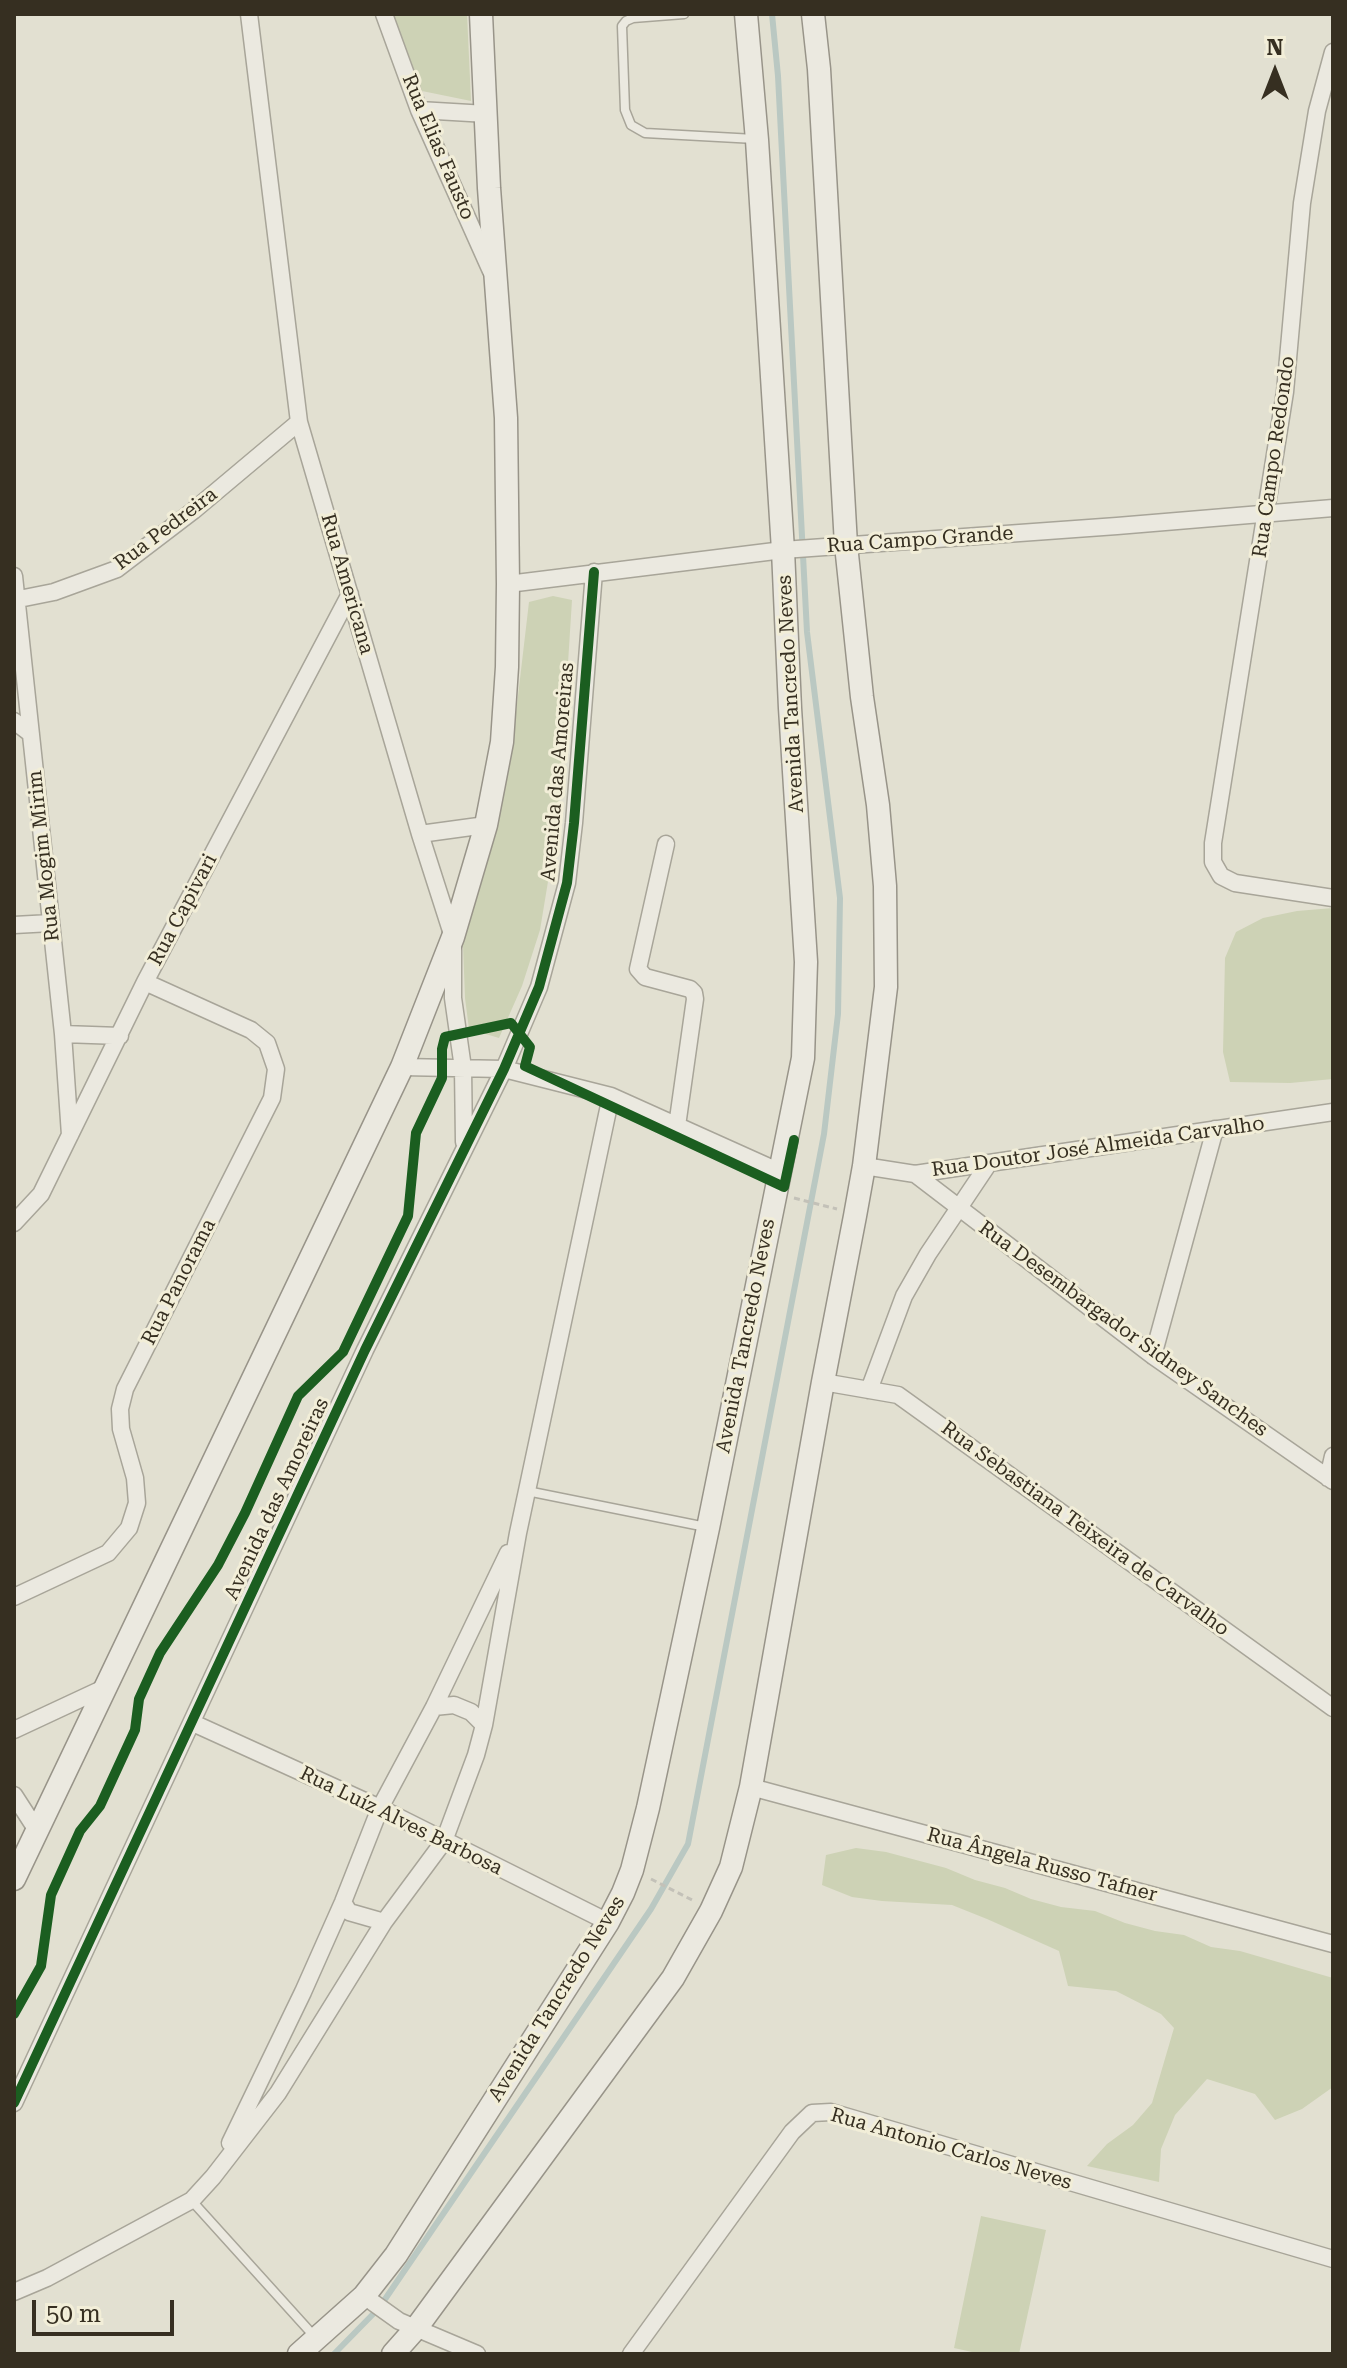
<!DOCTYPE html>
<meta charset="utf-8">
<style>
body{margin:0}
#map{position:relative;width:1347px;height:2368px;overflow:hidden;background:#e2e0d1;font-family:"Roboto Serif",serif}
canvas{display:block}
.frame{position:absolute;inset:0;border:16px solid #362f21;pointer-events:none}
.north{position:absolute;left:1235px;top:32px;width:80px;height:80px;-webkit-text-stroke:6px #f2eed8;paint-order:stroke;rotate:0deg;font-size:22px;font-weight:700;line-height:32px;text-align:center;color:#362f21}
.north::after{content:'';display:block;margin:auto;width:28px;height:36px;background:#362f21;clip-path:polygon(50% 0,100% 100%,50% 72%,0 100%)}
.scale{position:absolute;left:32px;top:2300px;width:142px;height:36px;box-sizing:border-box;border:4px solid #362f21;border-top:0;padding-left:10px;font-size:24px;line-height:28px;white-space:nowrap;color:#362f21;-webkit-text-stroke:6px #f2eed8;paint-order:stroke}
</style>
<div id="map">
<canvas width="1347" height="2368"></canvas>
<div class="frame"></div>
<div class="north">N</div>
<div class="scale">50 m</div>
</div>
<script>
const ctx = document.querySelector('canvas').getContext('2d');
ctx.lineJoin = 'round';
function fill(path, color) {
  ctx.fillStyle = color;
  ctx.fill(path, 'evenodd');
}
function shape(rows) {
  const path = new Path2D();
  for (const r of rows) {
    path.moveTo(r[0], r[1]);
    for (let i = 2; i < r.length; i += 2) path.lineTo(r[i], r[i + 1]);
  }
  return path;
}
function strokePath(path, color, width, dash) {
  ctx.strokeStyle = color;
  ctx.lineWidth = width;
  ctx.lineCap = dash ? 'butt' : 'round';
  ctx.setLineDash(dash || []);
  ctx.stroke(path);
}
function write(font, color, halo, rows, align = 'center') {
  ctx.font = font + ' "Roboto Serif",serif';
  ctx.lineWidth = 6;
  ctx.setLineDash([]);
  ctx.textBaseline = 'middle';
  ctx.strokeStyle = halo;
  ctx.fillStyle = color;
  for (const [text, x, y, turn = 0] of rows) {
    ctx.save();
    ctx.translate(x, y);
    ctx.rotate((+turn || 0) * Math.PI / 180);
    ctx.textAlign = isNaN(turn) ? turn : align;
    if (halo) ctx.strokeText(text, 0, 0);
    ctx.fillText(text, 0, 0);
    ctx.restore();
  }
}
const green = shape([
 [393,14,467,14,471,101,422,91],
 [553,596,572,600,558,821,540,930,522,986,499,1038,469,1029,465,998,462,918,495,831,510,764,529,602],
 [1333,908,1333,1079,1290,1083,1230,1082,1223,1052,1225,958,1236,932,1263,918,1297,911],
 [856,1848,886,1852,946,1868,975,1880,1005,1888,1031,1899,1061,1907,1095,1911,1125,1923,1155,1931,1184,1935,1211,1947,1240,1951,1333,1978,1333,2087,1302,2109,1275,2120,1255,2094,1207,2079,1175,2115,1161,2149,1159,2182,1087,2166,1107,2144,1133,2125,1152,2103,1174,2028,1161,2014,1116,1991,1068,1986,1059,1951,987,1919,952,1905,882,1901,852,1897,822,1885,826,1855],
 [981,2216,1046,2230,1019,2354,981,2354,954,2348]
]);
const stream = shape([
 [334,2354,379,2308,651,1909,688,1844,824,1134,838,1014,840,898,807,632,778,76,772,14]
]);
const path = shape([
 [794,1198,837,1209],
 [651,1879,694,1901]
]);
const lane = shape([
 [684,14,633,18,626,21,622,26,625,110,631,125,645,133,755,139],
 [527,1491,706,1527],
 [192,2201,314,2336]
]);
const street = shape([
 [249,14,299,422,420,834,453,937,453,998,463,1068,464,1142],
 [384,14,419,110,491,271],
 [1333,52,1317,111,1302,203,1285,392,1213,843,1213,862,1221,876,1235,883,1333,898],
 [419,110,487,114],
 [14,576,63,1034,70,1135],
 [508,584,783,550,1117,526,1333,508],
 [14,600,54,592,117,569,193,511,299,422],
 [14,721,31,734],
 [420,834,486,825],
 [666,844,638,969,645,977,690,989,694,993,695,999,677,1126],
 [14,925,51,923],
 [63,1034,120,1036],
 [402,1067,504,1069,611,1096,780,1172],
 [864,1166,915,1174,1333,1112],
 [915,1174,1153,1356,1333,1481],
 [14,1223,41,1194,145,982,350,594],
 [1153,1356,1215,1129],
 [823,1382,898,1395,1333,1708],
 [869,1390,904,1296,928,1254,989,1163],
 [1328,1478,1333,1456],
 [14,1597,108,1553,129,1528,137,1503,135,1478,121,1429,120,1409,125,1389,272,1098,276,1069,267,1043,251,1030,145,982],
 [434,1707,454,1705,471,1712,484,1725],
 [193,1723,380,1808,608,1922],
 [14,1730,104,1688],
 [751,1787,1333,1944],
 [14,1795,36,1829],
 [343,1902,349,1912,384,1922],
 [14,2103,365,1350,504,1069,539,987,567,883,574,823,594,572],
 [230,2143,303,1992,343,1902,380,1808,434,1707,508,1553],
 [14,2292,47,2278,192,2200,213,2177,278,2093,384,1922,444,1841,476,1755,484,1725,518,1533,611,1096],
 [364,2296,399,2321,477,2354],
 [631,2354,792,2132,812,2113,831,2112,1333,2259]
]);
const secondary = shape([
 [14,1879,402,1067,453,937,486,825,502,742,507,667,508,584,506,418,489,188,481,14],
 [299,2354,364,2296,396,2255,608,1922,623,1893,632,1870,648,1808,708,1528,803,1058,806,962,790,708,783,550,757,140,746,14],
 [393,2354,417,2327,673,1978,711,1911,731,1867,751,1787,823,1382,855,1216,864,1166,886,987,885,886,878,805,862,697,846,545,819,69,813,14]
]);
const cycleway = shape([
 [14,2014,41,1966,51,1895,80,1831,100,1806,135,1730,139,1699,160,1653,218,1565,245,1513,298,1396,343,1352,408,1216,416,1133,442,1078,442,1049,445,1037,511,1023,530,1047,525,1066,784,1187,794,1140],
 [14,2103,365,1350,504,1069,539,987,567,883,574,823,594,572]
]);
const streetNames = [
 ["Rua Elias Fausto",438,147,67],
 ["Rua Campo Redondo",1274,457,-82],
 ["Rua Pedreira",166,529,-37],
 ["Rua Campo Grande",920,540,-4],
 ["Rua Americana",347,584,74],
 ["Avenida Tancredo Neves",791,694,-93],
 ["Avenida das Amoreiras",558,772,-85],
 ["Rua Mogim Mirim",44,856,-96],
 ["Rua Capivari",183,910,-62],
 ["Rua Doutor José Almeida Carvalho",1098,1147,-8],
 ["Rua Panorama",179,1282,-63],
 ["Rua Desembargador Sidney Sanches",1123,1329,36],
 ["Avenida Tancredo Neves",746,1336,-79],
 ["Avenida das Amoreiras",277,1499,-65],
 ["Rua Sebastiana Teixeira de Carvalho",1085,1529,36],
 ["Rua Luíz Alves Barbosa",401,1821,26],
 ["Rua Ângela Russo Tafner",1042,1865,15],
 ["Avenida Tancredo Neves",557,1999,-58],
 ["Rua Antonio Carlos Neves",951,2149,16]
];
fill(green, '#cdd2b5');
strokePath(stream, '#bac8c2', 6);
strokePath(lane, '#a8a599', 11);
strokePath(street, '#a8a599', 19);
strokePath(secondary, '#989489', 25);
strokePath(path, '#c3c1b8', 3, [6, 4]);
strokePath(lane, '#ebe9e0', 8);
strokePath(street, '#ebe9e0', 16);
strokePath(secondary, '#ebe9e0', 22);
strokePath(cycleway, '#1b5e20', 10);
write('20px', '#362f21', '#f2eed8', streetNames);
</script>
